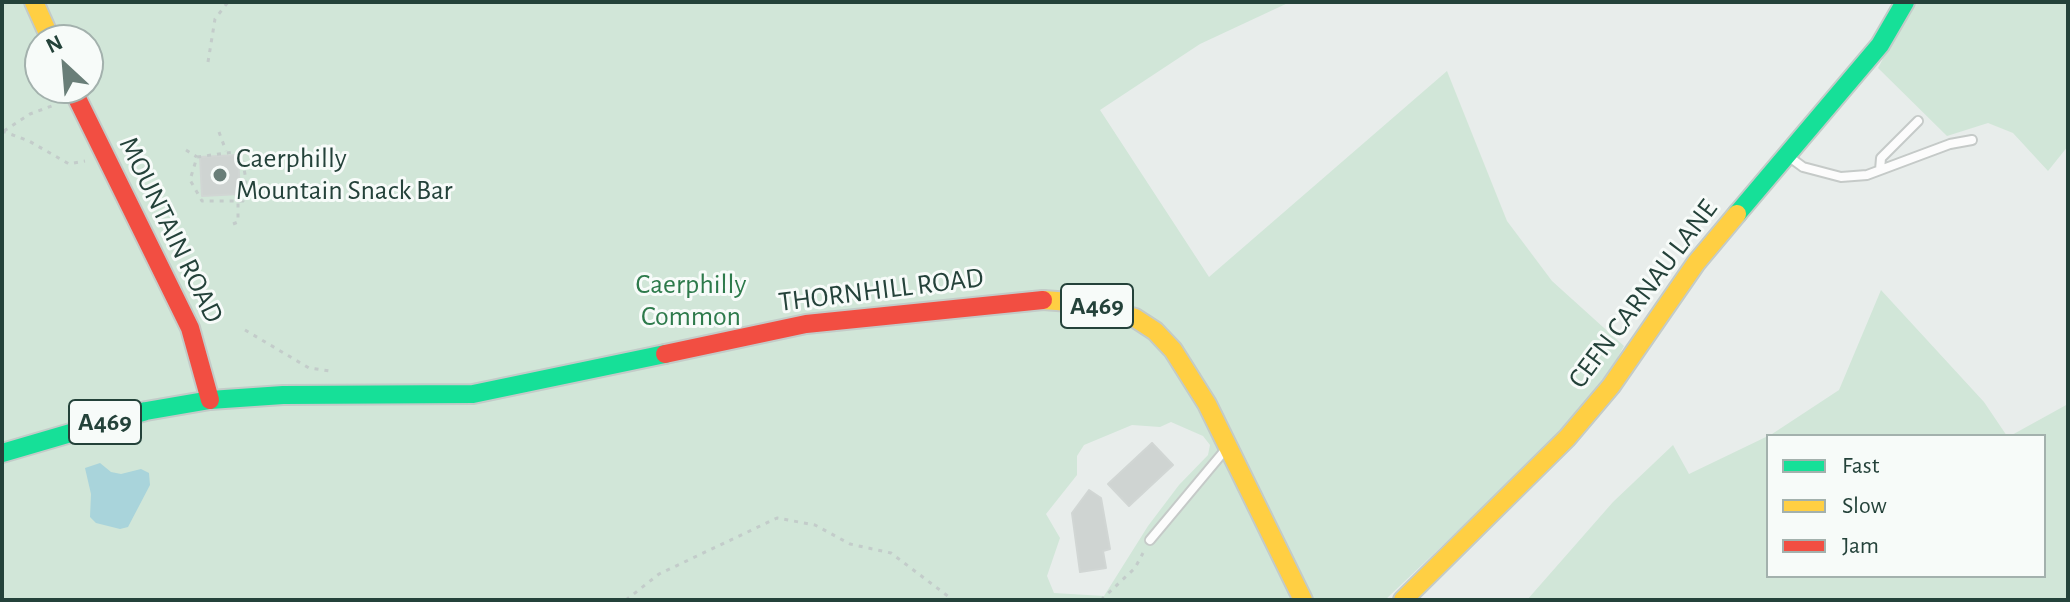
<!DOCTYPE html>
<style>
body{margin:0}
#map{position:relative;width:2070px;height:602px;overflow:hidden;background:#e8edeb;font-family:"Alegreya Sans",sans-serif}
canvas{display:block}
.frame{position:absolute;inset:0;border:4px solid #24423a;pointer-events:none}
.legend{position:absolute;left:1766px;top:434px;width:280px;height:144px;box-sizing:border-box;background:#f7fbf9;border:2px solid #a3b1ad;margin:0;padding:10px 14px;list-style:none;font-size:24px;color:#24423a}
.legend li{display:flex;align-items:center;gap:16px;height:40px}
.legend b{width:40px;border:2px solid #a3b1ad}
.north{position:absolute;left:24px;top:24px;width:80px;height:80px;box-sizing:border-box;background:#f7fbf9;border:2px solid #a3b1ad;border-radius:50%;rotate:334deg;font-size:22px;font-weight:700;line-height:32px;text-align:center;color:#24423a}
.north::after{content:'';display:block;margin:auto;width:28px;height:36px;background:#697e78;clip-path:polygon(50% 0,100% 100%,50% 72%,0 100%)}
</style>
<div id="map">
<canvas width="2070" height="602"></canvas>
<div class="frame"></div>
<ul class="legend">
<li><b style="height:10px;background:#16e098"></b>Fast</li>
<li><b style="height:10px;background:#ffcf43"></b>Slow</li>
<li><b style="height:10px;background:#f24e42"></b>Jam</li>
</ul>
<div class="north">N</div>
</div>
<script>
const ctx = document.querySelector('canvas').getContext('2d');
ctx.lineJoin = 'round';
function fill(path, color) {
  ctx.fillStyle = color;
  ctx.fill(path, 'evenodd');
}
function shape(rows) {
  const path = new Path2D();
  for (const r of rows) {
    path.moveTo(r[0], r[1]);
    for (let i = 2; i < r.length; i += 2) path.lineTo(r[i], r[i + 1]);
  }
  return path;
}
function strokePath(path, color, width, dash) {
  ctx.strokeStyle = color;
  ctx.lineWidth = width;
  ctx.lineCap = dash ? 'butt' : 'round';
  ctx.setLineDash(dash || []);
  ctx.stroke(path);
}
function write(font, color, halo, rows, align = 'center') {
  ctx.font = font + ' "Alegreya Sans",sans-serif';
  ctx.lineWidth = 6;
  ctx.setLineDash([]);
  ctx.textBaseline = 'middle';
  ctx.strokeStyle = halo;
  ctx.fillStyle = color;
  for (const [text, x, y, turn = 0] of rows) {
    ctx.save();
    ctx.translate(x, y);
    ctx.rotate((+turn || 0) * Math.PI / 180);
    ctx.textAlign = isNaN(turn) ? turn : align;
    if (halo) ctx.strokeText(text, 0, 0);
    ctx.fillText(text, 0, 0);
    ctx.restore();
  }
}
const green = shape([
 [2,2,1290,2,1200,44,1100,110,1209,277,1447,71,1507,221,1552,281,1624,346,1602,386,1536,457,1385,600,2,600],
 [40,40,88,40,88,88,40,88],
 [1171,422,1203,436,1210,445,1208,455,1179,485,1148,526,1104,596,1054,593,1047,576,1060,538,1046,514,1077,475,1077,456,1084,445,1132,425,1160,427],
 [1913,2,2068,2,2068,146,2048,171,2013,133,1988,123,1947,136,1878,68],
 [1881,290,1984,402,2007,436,1769,436,1839,390],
 [2068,404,2068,600,1527,600,1613,502,1673,445,1689,474,1768,436,1768,576,2044,576,2044,436,2010,436]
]);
const water = shape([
 [100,463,111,472,121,474,141,469,149,473,150,485,128,527,120,529,96,523,90,517,91,494,85,468]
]);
const building = shape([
 [238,155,240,194,202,196,200,157,238,155],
 [1152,443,1173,465,1129,506,1108,484,1152,443],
 [1089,490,1101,498,1110,549,1103,551,1106,568,1080,572,1072,513,1089,490]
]);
const path = shape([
 [208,62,215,19,228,2],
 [2,131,29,141,69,164,85,161],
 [4,131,30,114,57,104],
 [219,132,226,151],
 [121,143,132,138],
 [186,150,197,157],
 [241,151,246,180,243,201,202,201,190,180,197,157,241,151],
 [133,170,143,168],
 [233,224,238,222,238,201],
 [245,330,309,368,330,371],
 [626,600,659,574,777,518,815,525,850,544,891,553,953,600],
 [1101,600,1135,568,1143,553]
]);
const lane = shape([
 [1788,156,1803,167,1841,177,1867,175,1950,144,1972,140],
 [1880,170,1881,158,1918,121],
 [1150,540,1226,449]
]);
const fast = shape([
 [1737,214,1880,45,1905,2],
 [2,453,146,411,210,400,283,395,473,394,665,354]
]);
const slow = shape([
 [34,2,51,40],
 [1043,300,1084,303,1135,318,1155,331,1173,350,1207,404,1303,600],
 [1403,600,1567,438,1611,386,1696,263,1737,214]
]);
const jam = shape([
 [72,88,190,328,210,400],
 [665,354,806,324,1043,300]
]);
const markers = [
 [220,175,8,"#697e78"]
];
const shields = [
 [1097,306,72],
 [105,422,72]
];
const shieldNames = [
 ["A469",1097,306],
 ["A469",105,422]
];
const poiNames = [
 ["Caerphilly",236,159],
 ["Mountain Snack Bar",236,191]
];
const streetNames = [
 ["MOUNTAIN ROAD",171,230,64],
 ["THORNHILL ROAD",881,290,-7],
 ["CEFN CARNAU LANE",1643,294,-53]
];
const parkNames = [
 ["Caerphilly",691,285],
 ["Common",691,317]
];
fill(green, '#d1e6d8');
fill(water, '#a9d4db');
fill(building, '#cfd4d2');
strokePath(building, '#d1d6d4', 2);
strokePath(lane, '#c5cac8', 12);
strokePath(fast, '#c3cbc8', 22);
strokePath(slow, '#c3cbc8', 22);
strokePath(jam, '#c3cbc8', 22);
strokePath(path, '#c3ccca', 3, [4, 6]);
strokePath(lane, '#fcfcfc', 8);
strokePath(fast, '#16e098', 18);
strokePath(slow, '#ffcf43', 18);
strokePath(jam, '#f24e42', 18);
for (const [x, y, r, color] of markers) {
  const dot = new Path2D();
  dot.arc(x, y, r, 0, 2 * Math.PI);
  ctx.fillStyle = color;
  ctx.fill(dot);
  strokePath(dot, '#f7fbf9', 3);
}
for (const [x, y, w] of shields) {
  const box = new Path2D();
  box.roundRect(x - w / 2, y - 22, w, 44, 6);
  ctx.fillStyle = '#f7fbf9';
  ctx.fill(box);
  strokePath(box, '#24423a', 2);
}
write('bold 26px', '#24423a', null, shieldNames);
write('28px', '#24423a', '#f7fbf9', poiNames, 'left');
write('28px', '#24423a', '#f7fbf9', streetNames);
write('28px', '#2d7a4b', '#f7fbf9', parkNames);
</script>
